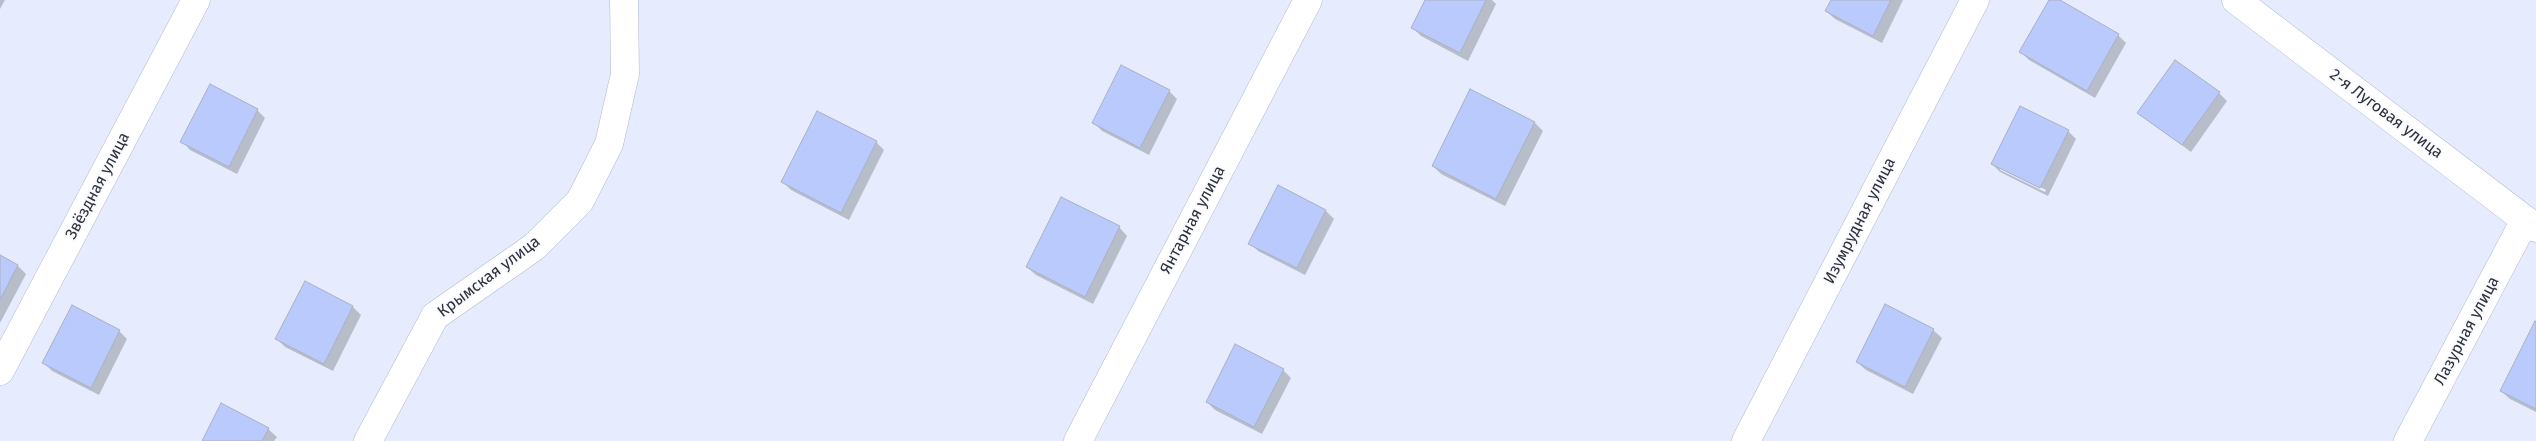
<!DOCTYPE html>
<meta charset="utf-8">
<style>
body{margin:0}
canvas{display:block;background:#e6ecfd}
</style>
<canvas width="2536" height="441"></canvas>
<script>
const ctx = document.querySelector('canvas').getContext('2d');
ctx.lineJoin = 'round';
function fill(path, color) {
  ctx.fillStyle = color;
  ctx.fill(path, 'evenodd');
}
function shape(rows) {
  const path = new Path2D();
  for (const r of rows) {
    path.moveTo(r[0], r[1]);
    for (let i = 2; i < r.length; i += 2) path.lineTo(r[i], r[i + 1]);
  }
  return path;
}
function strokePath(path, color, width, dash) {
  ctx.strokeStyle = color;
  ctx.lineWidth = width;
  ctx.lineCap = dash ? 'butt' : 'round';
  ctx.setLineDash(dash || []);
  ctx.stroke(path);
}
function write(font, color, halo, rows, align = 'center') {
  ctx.font = font + ' "Fira Sans",sans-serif';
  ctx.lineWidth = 4;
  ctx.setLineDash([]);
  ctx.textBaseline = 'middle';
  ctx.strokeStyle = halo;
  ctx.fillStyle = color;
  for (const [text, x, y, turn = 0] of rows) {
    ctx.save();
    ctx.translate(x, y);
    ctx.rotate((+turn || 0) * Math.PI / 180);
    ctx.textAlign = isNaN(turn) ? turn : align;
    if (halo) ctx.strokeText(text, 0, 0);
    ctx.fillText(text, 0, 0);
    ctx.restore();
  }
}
const shadow = shape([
 [0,0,5,0,0,9],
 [1427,0,1492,0,1496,4,1468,61,1421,36,1413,28],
 [1832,0,1903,0,1882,43,1835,19,1826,11],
 [2050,0,2057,0,2118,35,2126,43,2095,98,2029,60,2021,52],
 [1169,91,1177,99,1149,155,1102,131,1094,123],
 [2219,93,2227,101,2191,152,2139,113],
 [257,110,265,118,237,174,190,150,182,141],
 [1535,123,1543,131,1505,206,1441,174,1433,166],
 [2068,131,2076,139,2048,196,2000,172,1992,164],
 [2000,167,2046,190,2045,192,2000,170],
 [876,142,884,150,849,220,791,190,783,182],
 [1278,187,1326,211,1334,219,1305,275,1258,251,1250,243],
 [1119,227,1127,236,1093,304,1036,275,1027,267],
 [0,257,18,266,26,274,0,323],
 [305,283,353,307,361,315,333,371,285,347,277,339],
 [2536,323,2536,412,2510,399,2501,391],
 [1933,330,1942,338,1913,394,1866,370,1857,362],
 [119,331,127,339,99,395,52,371,44,363],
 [1283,370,1291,378,1262,434,1215,410,1207,402],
 [268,429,277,437,274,441,203,441]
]);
const building = shape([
 [1425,0,1486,0,1460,53,1411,28,1425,0],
 [1831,0,1891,0,1873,36,1825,11,1831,0],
 [2049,0,2060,0,2119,34,2087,91,2019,52,2049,0],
 [2175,60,2220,92,2182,145,2137,113,2175,60],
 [1121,65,1170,90,1140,148,1092,123,1121,65],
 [210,84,258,109,229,167,180,142,210,84],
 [1470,89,1535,122,1496,199,1432,166,1470,89],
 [2020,106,2069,130,2040,188,1991,164,2020,106],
 [817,111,877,141,841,213,781,182,817,111],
 [1278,185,1326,210,1297,268,1248,244,1278,185],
 [1061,197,1120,226,1085,297,1026,267,1061,197],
 [0,255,18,265,0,300,0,255],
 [305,281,353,306,324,364,275,339,305,281],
 [1885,304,1934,329,1905,387,1856,362,1885,304],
 [72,305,120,330,91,388,42,363,72,305],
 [2535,321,2536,322,2536,409,2500,391,2535,321],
 [1235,344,1284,369,1254,427,1206,402,1235,344],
 [221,403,269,428,262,441,202,441,221,403]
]);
const minor = shape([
 [2236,0,2536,228],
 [0,371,196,0],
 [368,441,435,316,534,247,580,201,609,144,625,74,624,0],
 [1078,441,1308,0],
 [1746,441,1975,0],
 [2408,441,2525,220]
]);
const streetNames = [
 ["2-я Луговая улица",2386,114,37],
 ["Звёздная улица",98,186,-62],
 ["Янтарная улица",1193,220,-62],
 ["Изумрудная улица",1860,221,-63],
 ["Крымская улица",489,277,-37],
 ["Лазурная улица",2467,331,-62]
];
fill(shadow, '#0003');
fill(building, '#bbcafd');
strokePath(building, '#a9b0c4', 1);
strokePath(minor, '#b3bace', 29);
strokePath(minor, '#fff', 28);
write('16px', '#2e3039', '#f8fafe', streetNames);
</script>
